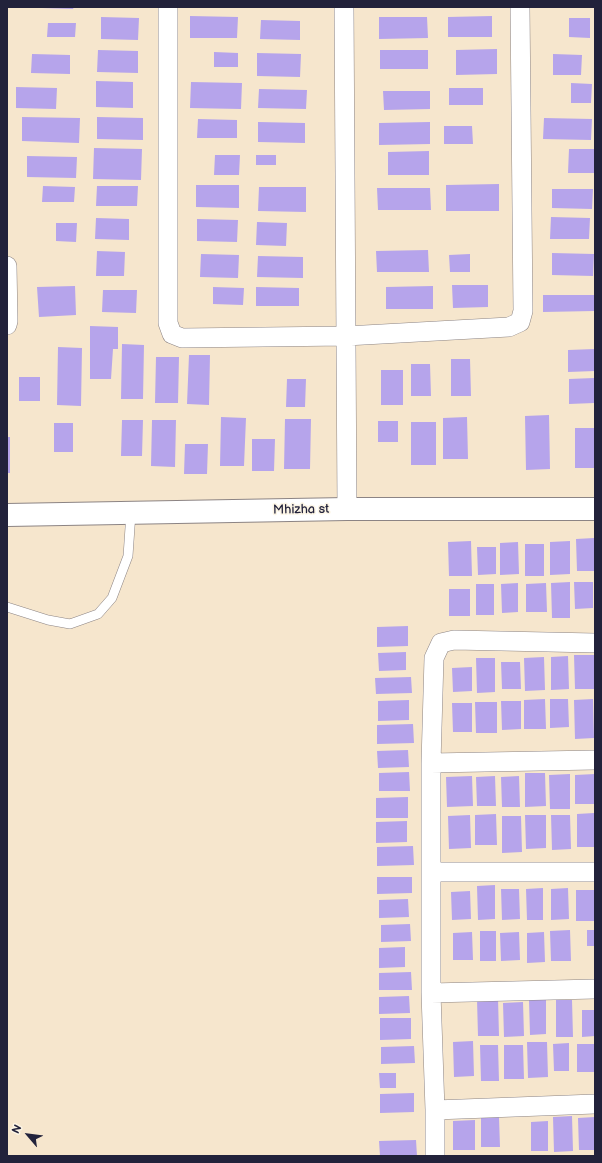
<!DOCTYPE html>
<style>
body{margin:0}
#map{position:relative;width:602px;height:1163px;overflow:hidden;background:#f6e6cd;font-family:"Balsamiq Sans",sans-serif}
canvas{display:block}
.frame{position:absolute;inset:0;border:8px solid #22223b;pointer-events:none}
.north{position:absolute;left:8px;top:1115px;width:40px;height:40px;-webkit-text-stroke:3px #fcf5e5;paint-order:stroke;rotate:298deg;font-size:11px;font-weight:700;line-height:16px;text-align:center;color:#22223b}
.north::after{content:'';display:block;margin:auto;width:14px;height:18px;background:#22223b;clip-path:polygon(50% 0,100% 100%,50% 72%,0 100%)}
</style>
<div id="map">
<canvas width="602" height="1163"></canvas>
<div class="frame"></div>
<div class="north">N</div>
</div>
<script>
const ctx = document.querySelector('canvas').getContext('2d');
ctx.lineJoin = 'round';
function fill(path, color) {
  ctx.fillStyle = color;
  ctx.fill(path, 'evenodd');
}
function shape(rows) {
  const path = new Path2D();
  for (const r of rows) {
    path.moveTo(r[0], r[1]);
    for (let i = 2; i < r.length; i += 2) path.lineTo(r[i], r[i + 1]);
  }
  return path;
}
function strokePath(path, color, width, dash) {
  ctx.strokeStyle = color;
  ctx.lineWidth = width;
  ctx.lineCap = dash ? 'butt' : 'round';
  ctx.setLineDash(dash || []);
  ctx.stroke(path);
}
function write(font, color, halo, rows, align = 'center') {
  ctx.font = font + ' "Balsamiq Sans",sans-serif';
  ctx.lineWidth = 3;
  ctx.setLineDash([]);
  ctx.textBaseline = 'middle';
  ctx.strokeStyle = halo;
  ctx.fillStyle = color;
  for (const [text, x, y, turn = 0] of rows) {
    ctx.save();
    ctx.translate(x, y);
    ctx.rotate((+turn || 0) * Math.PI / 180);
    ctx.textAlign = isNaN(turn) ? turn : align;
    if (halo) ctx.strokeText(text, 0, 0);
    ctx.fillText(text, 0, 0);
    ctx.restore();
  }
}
const building = shape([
 [42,7,74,7,73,9,42,8],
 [190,16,238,17,237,38,190,38],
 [492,16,492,37,448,37,448,17],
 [101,17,139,18,138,40,101,39],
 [379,17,427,17,428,38,379,39],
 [569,18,590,18,590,38,569,37],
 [261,20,300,21,300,40,260,39],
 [48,23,76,23,75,37,47,37],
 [497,49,497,74,456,75,456,50],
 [98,50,138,51,138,73,97,72],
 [380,50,428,50,428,69,380,69],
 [214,52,238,53,238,67,214,67],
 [257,53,301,54,300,77,257,76],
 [32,54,70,55,70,74,31,73],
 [553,54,582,55,581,75,553,75],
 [96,81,133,82,133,108,96,107],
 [191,82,242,83,241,109,190,108],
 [571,83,592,84,591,103,571,103],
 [16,87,57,88,56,109,16,108],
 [449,88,483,88,483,105,449,105],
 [259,89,307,90,306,109,258,108],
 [383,91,430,91,430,109,384,110],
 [22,117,80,118,79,143,22,141],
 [97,117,143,118,143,140,97,139],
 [544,118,592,119,591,140,543,139],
 [198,119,237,120,237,138,197,138],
 [258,122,305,123,305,143,258,142],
 [430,122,430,144,379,145,379,123],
 [444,126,472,126,473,144,444,144],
 [94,148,142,149,141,180,93,179],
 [569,149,594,149,594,173,568,173],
 [429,151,429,175,388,175,388,152],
 [215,155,240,155,239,175,214,175],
 [256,155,276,155,276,165,256,165],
 [27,156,77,157,76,178,27,177],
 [499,184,499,211,446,211,446,185],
 [196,185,239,185,239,208,196,207],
 [43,186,75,187,74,202,42,202],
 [97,186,138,186,137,206,96,206],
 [259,187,306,187,306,212,258,211],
 [377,188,430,188,431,210,378,210],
 [552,189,593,189,592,209,552,208],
 [551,217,590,218,589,239,550,239],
 [96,218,129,219,129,240,95,239],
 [197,219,238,220,237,242,197,241],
 [257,222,287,223,286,246,256,245],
 [56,223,77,223,76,242,56,241],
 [428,250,429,272,377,272,376,251],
 [97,251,125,252,124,276,96,276],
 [552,253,594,254,593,276,552,275],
 [201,254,239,255,238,278,200,277],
 [470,254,470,272,450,272,449,255],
 [258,256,303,257,303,278,257,277],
 [452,285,488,285,488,307,453,308],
 [75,286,76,315,39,317,37,287],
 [433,286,433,309,386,309,386,287],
 [213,287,244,288,243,305,213,304],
 [256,287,299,288,299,306,256,306],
 [103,290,137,290,136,313,102,312],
 [543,295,594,295,594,311,543,312],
 [90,326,118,327,118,349,113,349,111,379,90,379],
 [122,344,144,345,143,399,121,399],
 [58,347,82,348,81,406,57,405],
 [595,349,595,371,568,372,568,350],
 [189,355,210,355,209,405,187,404],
 [156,357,179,357,178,403,155,403],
 [451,359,470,359,471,396,451,396],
 [411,364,430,364,431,396,411,396],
 [381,370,403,370,403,405,381,405],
 [19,377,40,377,40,401,19,401],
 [594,378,594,403,569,404,569,379],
 [287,379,306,379,305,407,286,407],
 [549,415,550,469,526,470,525,416],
 [221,417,246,418,244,466,220,466],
 [467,417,468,459,443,459,443,418],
 [285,419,311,419,310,469,284,469],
 [122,420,143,420,142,456,121,456],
 [152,420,176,420,175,467,151,466],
 [378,421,398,421,398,442,378,442],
 [411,422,436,422,436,465,411,465],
 [54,423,73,423,73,452,54,452],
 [575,428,595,428,595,468,575,468],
 [7,437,10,437,10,473,7,473],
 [252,439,275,439,274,471,252,471],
 [185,444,208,444,207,474,184,474],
 [594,538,594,571,577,571,576,539],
 [471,541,472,576,449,576,448,542],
 [570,541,570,574,550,575,550,542],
 [518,542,519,574,500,575,500,543],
 [525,544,544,544,544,576,525,576],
 [477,547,496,547,496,574,478,575],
 [570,582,570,618,552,618,551,583],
 [574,582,593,582,593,608,575,609],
 [518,583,518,612,502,613,501,584],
 [546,583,547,612,526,612,526,584],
 [476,584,494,584,494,615,476,615],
 [449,589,470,589,470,616,449,616],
 [408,626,408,646,377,647,377,627],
 [406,652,406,670,379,671,378,653],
 [574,655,594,655,594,689,575,689],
 [568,656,569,689,551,690,551,657],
 [544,657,545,690,525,691,524,658],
 [476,658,495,658,495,692,477,693],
 [501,662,520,662,521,689,502,689],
 [472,667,472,691,453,692,452,668],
 [411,677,412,693,376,694,375,678],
 [545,699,546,729,524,729,524,700],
 [550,699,568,699,569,727,550,728],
 [593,699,594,738,575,739,574,700],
 [409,700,409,720,378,721,378,701],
 [501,701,521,701,521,729,502,730],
 [475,702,497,702,497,733,476,733],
 [452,703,472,703,472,732,453,732],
 [413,724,414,743,377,744,377,725],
 [408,750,409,767,378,768,377,751],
 [409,772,410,791,379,791,379,773],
 [525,773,545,773,546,806,525,807],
 [570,774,570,809,550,809,549,775],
 [595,774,595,804,575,804,575,775],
 [472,776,473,806,447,807,446,777],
 [495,776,496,806,477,806,476,777],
 [519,776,520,807,502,807,501,777],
 [408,797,408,818,376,818,376,798],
 [594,813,594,847,577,847,577,814],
 [496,814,497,845,475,845,475,815],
 [470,815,471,848,449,849,448,816],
 [525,815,546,815,546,848,526,849],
 [551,815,570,815,571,849,552,850],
 [502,816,521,816,522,852,502,853],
 [407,821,407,842,376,843,376,822],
 [413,846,414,865,377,866,377,847],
 [377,877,412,877,412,893,377,894],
 [495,885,495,919,478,920,477,886],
 [543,888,543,920,527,920,526,889],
 [568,888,569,919,551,920,551,889],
 [501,889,519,889,520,919,502,920],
 [576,890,595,890,595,921,576,921],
 [470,891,471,919,452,920,451,892],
 [408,899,409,917,379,918,379,900],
 [410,924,411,941,381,942,381,925],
 [570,930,571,961,551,961,550,931],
 [587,930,595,930,595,946,587,946],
 [480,931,496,931,496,961,480,961],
 [472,932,473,960,453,960,453,933],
 [519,932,520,960,501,961,500,933],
 [544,932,545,962,527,963,527,933],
 [405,947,405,967,379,968,379,948],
 [411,972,412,990,379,990,379,973],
 [409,996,410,1013,379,1014,379,997],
 [498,998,499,1036,478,1036,477,999],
 [529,1000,546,1000,546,1034,530,1035],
 [556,1000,572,1000,573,1037,556,1037],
 [523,1002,524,1036,504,1037,503,1003],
 [582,1010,595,1010,595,1036,582,1037],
 [380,1018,411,1018,411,1039,380,1040],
 [473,1041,474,1076,454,1077,453,1042],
 [527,1042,547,1042,548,1077,528,1078],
 [569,1043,569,1071,554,1071,553,1044],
 [577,1044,595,1044,595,1072,577,1072],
 [480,1045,498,1045,499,1081,481,1081],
 [504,1045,523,1045,524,1079,504,1079],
 [414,1046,415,1063,381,1064,381,1047],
 [379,1073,396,1073,396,1088,380,1088],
 [414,1093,414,1112,380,1113,380,1094],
 [572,1116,573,1151,554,1152,553,1117],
 [481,1117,499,1117,500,1147,481,1147],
 [595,1117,595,1150,579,1150,578,1118],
 [475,1120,475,1150,453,1150,453,1121],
 [548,1121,548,1151,531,1151,531,1122],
 [416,1140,417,1156,380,1156,379,1141]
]);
const service = shape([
 [7,607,48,620,70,624,98,614,112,598,128,556,131,513]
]);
const minor = shape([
 [168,7,168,323,172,334,182,338,346,336,509,327,520,322,523,311,520,7],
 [344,7,347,509],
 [7,266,8,321,7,325],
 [431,763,595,760],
 [431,872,595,872],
 [431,993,595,989],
 [435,1110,595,1104],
 [435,1156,435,1110,431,993,431,763,434,658,441,643,454,640,595,643]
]);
const tertiary = shape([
 [7,515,347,509,595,509]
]);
const streetNames = [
 ["Mhizha st",301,510,-1]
];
fill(building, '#b6a4eb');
strokePath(service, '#8c8484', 10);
strokePath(minor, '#8c8484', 20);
strokePath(tertiary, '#8c8484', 24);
strokePath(service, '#fff', 9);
strokePath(minor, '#fff', 19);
strokePath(tertiary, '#fff', 22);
write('13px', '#22223b', '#fcf5e5', streetNames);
</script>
